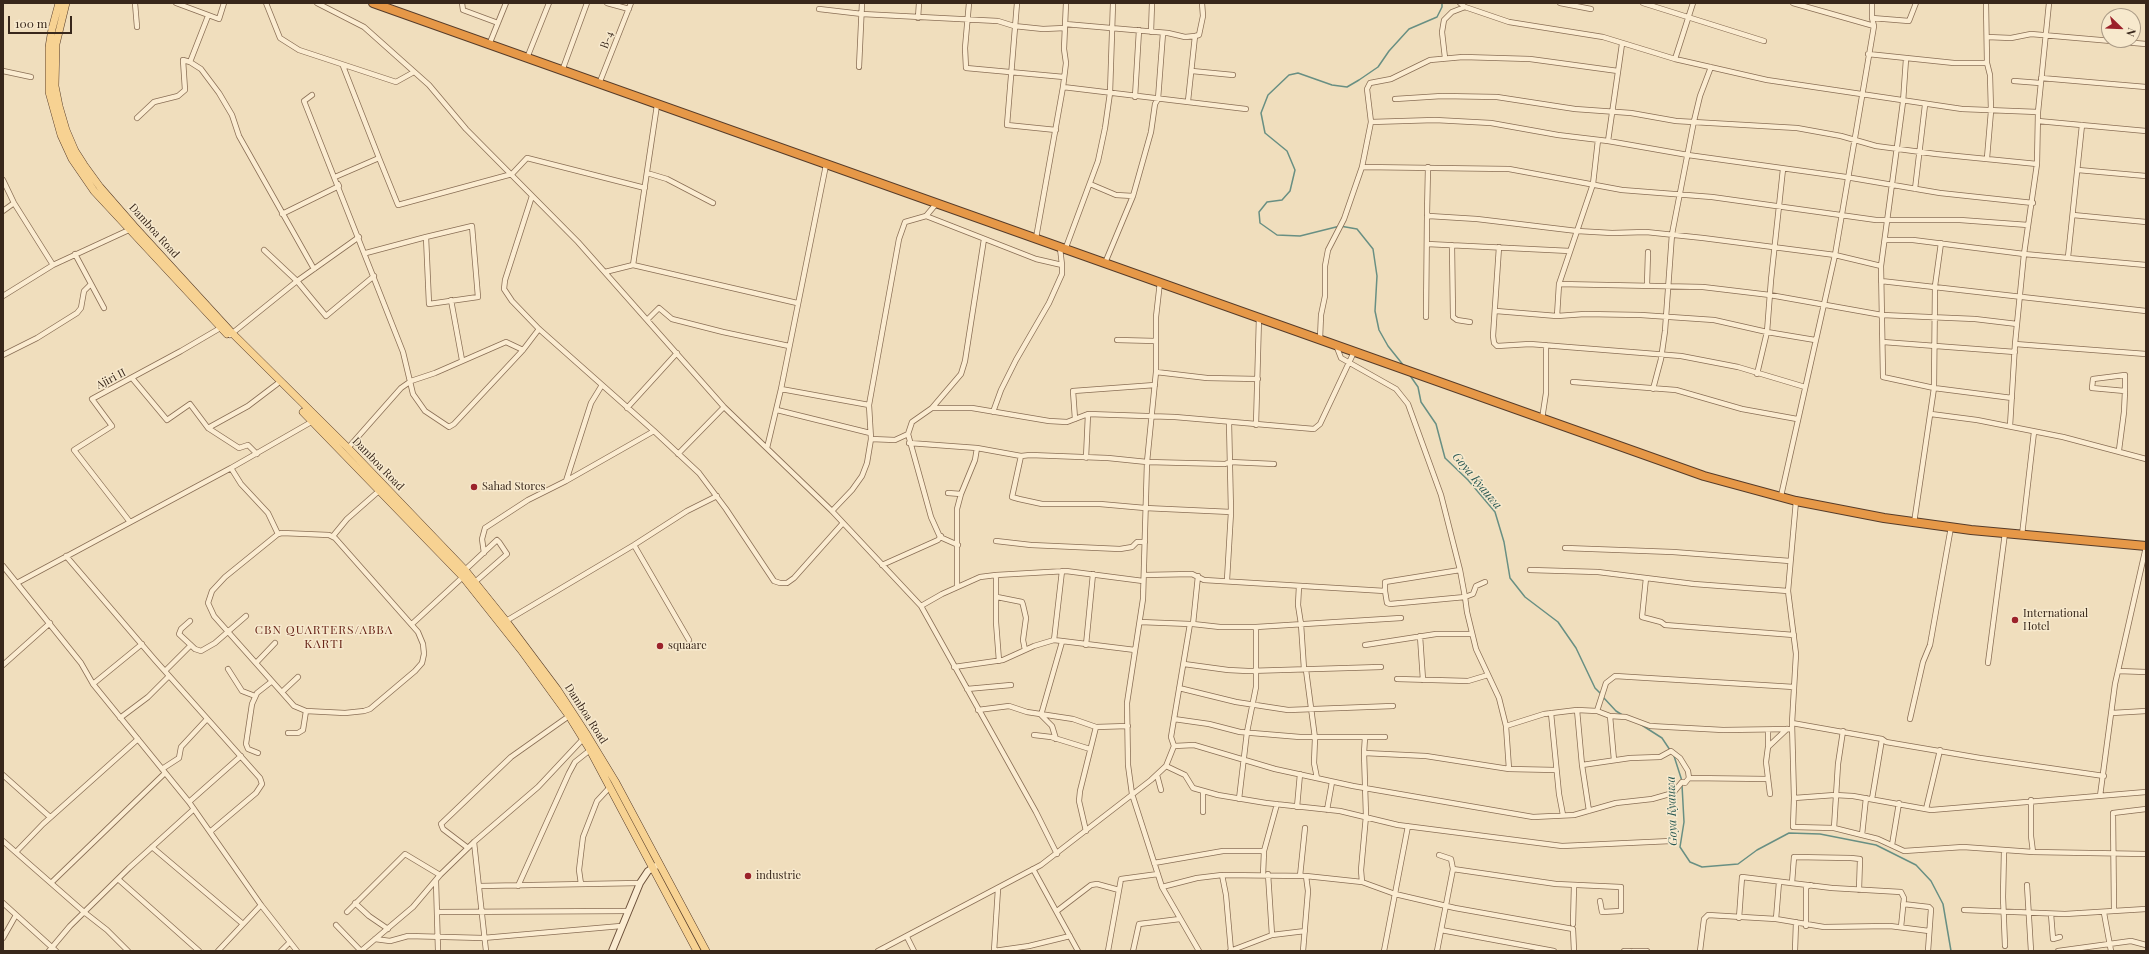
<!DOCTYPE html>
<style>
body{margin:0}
#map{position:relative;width:2149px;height:954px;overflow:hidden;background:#f0debd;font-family:"Playfair Display",serif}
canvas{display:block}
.frame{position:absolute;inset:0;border:4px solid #38271b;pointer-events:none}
.north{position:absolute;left:2101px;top:8px;width:40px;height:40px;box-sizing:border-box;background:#f7e9cd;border:1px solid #ab9b86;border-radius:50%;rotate:113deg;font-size:11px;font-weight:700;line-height:16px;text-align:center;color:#38271b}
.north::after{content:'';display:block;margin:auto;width:14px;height:18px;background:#9b222a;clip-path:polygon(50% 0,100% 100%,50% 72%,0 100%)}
.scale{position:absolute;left:8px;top:16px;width:64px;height:18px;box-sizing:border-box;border:2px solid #38271b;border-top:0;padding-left:5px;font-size:12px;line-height:14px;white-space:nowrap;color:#38271b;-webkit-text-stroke:3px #f7e9cd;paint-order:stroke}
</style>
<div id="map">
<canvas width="2149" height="954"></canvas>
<div class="frame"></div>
<div class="north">N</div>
<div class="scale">100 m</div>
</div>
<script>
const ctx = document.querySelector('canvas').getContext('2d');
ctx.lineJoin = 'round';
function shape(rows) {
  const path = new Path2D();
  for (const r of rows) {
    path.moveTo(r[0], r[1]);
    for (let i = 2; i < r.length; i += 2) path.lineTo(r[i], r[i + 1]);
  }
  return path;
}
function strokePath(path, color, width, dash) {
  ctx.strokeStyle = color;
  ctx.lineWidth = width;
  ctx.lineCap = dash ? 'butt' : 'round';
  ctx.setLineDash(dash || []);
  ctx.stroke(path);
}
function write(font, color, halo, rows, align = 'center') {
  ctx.font = font + ' "Playfair Display",serif';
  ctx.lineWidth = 3;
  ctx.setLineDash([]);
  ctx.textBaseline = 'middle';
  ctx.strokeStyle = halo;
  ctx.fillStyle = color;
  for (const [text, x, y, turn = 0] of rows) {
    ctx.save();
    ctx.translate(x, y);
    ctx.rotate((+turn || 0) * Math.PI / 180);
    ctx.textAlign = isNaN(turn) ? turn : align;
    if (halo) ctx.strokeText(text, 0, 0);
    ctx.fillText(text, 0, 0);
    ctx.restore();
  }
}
const stream = shape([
 [1404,366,1388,346,1379,330,1375,311,1377,276,1373,249,1357,229,1340,226,1300,236,1277,235,1260,223,1259,212,1267,202,1282,200,1290,191,1295,170,1287,151,1265,133,1261,113,1268,95,1289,75,1298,73,1332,85,1347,87,1359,80,1378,67,1389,51,1409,29,1437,17,1442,7,1442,3],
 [1409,374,1418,387,1421,402,1436,424,1445,458,1468,480,1495,512,1504,542,1510,578,1525,597,1558,622,1576,648,1595,688,1601,694],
 [1603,697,1616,711,1624,716],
 [1640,724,1662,738,1670,750],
 [1674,756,1682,781],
 [1682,785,1684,822,1680,847,1690,862,1702,867,1738,864,1757,850,1789,833,1820,834,1876,845,1916,865,1931,881,1943,904,1951,951]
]);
const street = shape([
 [135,3,137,27],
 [176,3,219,19,224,3],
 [266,3,280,38,299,50,396,82,414,72],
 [317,3,364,27,429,85,466,129,578,242,724,407,832,511,921,606,1036,812,1057,854],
 [462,3,463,10,498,23],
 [607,3,629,9],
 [969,3,965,48,966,68,1064,77],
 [1017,3,1007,125,1056,130],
 [1460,3,1465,7,1509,22,1603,37,1675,59,1767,80,1962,109,2038,112],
 [1560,3,1591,9],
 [1643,3,1764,41],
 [1793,3,1874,26],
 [1872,3,1872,18],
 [1986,3,1987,63,1990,75,1991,111,1987,158],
 [819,9,862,14,998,21,1014,26,1043,29,1065,28],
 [208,16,190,62,201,69,219,93,232,115,239,136,314,269],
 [918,18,919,3],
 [1065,24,1168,33,1185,37,1195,36,1199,35,1203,16,1202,3],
 [1151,32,1152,3],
 [1987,37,2011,38,2031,34,2146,44],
 [489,45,506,3],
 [1868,54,1954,63,1987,63],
 [527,58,549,3],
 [1445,58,1442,32,1444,20,1452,12,1465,7],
 [1675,59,1693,3],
 [1906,59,1903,102,1881,266,1883,377,1934,388,2012,398],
 [859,67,862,3],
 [3,71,31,77],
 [562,71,587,3],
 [1192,71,1233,75],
 [2041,78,2146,87],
 [2014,81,2040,83],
 [599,84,631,3],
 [1063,87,1246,109],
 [312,95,304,101,403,352,413,394,425,411,449,427,454,424,523,350,539,329],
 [1135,97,1139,30],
 [1395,99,1442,96,1497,97,1575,109,1631,113,1676,121,1797,128,1841,136,1876,146,1936,154,2037,164],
 [1188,101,1195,36],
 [137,118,154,102,178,96,185,90,183,60,190,62],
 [2038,121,2146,131],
 [1371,122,1435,120,1491,123,1558,135,1608,141,1688,155,1846,177,1940,193,2033,203],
 [1608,141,1622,44],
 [379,158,398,205,512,174,527,158,645,188],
 [1362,167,1509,169,1622,190,1712,197,1876,220,1960,220,2028,225],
 [1428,167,1427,214,1429,216,1477,219,1577,231,1612,233,1646,232,1703,238,1835,255,1881,266],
 [2078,170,2146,176],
 [647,173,667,179,713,203],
 [335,177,379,158,343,66],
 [3,180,14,203,53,265],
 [1090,184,1116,195,1133,196],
 [1915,189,1925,105],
 [532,196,505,280,504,289,512,301,539,329,654,431,699,473,726,509,774,581,780,583,787,583,794,578,843,523],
 [3,211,14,203],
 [282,214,339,186,338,184],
 [2073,215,2146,222],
 [926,216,1036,259,1062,265,1060,248],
 [1036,238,1063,87,1066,63,1064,49,1066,3],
 [1885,240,1913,240,2024,254,2146,265],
 [1427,244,1570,251],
 [1452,245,1453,317,1457,320,1470,322],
 [1499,247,1493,336,1494,343,1497,346,1530,344,1681,356,1738,367,1805,387],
 [264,250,297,281,326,316,374,276],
 [1065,250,1098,161,1105,128,1110,93,1113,3],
 [366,253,426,237,472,226,478,297,429,304,426,237],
 [75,254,104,308],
 [2068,257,2082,125],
 [1105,263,1133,196,1151,132,1155,104,1158,99,1163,33],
 [633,265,657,105],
 [605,272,633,265,797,303],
 [1881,281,2146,311],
 [1160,282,1156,317,1156,372,1147,462,1143,599,1127,703,1128,765,1132,794,1162,887,1199,951],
 [1559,284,1703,287,1770,295,1882,315,1975,319,2017,324],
 [1647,285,1648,252],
 [3,296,53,265,131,229],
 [451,300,462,360],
 [1496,311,1557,316,1585,314,1641,315,1714,320,1767,332,1815,340],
 [1557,316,1559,284,1593,184,1598,140],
 [1426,317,1427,216],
 [647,320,659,308,672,319,723,332,789,346],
 [230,335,297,281,359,237],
 [1320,339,1321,315,1325,296,1325,266,1328,250,1344,219,1362,167,1371,122,1367,89,1370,83,1391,79,1430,60,1463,57,1530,59,1618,71],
 [1117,340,1156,341],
 [1883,342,2015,352],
 [2015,344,2146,354],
 [1336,345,1341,358,1396,389,1408,404,1441,495,1460,570],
 [3,355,37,338,77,313,81,308,84,291,91,284],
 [1156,372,1207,378,1258,379],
 [1757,374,1767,332,1771,280,1783,169],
 [132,378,167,420,190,404,208,428,239,448,248,445,257,454],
 [1573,382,1676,390,1742,409,1797,419],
 [781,389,869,405],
 [1653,389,1661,359,1665,331,1672,234,1694,121,1700,96,1711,67],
 [627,408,677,353],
 [932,408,972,408,1049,421,1067,422,1088,414,1175,417,1314,429,1320,424,1354,352],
 [777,410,870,433],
 [993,412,1001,390,1016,360,1049,303,1062,274,1062,265],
 [1931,414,1977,420,2063,437,2146,459],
 [1075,419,1073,391,1155,385],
 [1542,419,1546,393,1546,345],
 [1256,425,1259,317],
 [2010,426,2015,344,2024,254,2037,164,2038,112,2049,3],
 [208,428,248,406,277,384],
 [908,434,931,517,940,537,958,545],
 [871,439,895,440,908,434,912,422,932,408,961,374,965,361,984,239],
 [909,443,977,448,1021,456,1030,455,1108,458,1147,462,1225,464,1230,462,1274,464],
 [348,448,401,388,411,381,435,373,506,342,523,350],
 [767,448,781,389,826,165],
 [2119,450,2124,412,2125,391,2125,375,2093,379,2092,388,2125,391],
 [678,454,724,407],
 [1021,456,1012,497,1019,499,1042,504,1100,504,1145,508,1231,512],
 [1086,458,1088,414],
 [231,468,241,484,268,513,278,534],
 [566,481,591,403,602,385],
 [948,493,961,494,975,460,977,448],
 [1781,496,1835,255,1874,26,1872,18,1909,21,1916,3],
 [1796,501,1788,591,1796,654,1792,723,1794,798,1793,827,1834,828,1878,839,1904,851,1963,847,2033,852,2146,854],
 [832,511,852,490,862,476,867,463,871,439,869,405,899,239,905,222,926,216,936,204],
 [130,522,74,450,112,426,92,399,181,351,222,327],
 [1914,523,1934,388,1935,286,1941,243],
 [282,533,329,535,335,538,418,632,423,644,424,654,422,663,415,671,370,709,364,711,345,713,306,711,294,706,214,616,208,603,212,591,225,577,278,534,282,533],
 [2022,535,2034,432],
 [333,536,347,519,380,490],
 [996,541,1031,545,1120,549,1132,547,1137,542,1145,542],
 [634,545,689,640],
 [1565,548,1673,552,1790,561],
 [484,553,482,539,485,528,528,500,566,481,654,431],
 [66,556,155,660,260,778,262,784,256,793,211,831],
 [882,565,938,540,941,536],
 [3,566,81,663,93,684,189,802,261,905,297,951],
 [465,570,497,540,499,542,507,554,475,582],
 [1530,570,1598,572,1694,584,1788,591],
 [996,575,996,622,999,661],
 [1144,575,1192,574,1204,580,1385,591,1387,603,1390,604,1465,597,1467,612,1476,649,1499,698,1506,726,1509,769],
 [1646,578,1642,617,1661,622,1665,625,1794,635],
 [1227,580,1231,512,1229,422],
 [17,583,231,468,313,421],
 [1299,586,1298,605,1301,624,1304,669],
 [957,587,957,509,961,494],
 [1385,591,1385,582,1460,570,1465,597,1473,594,1476,586,1485,582],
 [997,597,1022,602,1023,605,1026,618,1023,640,1025,650],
 [921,606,942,594,980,577,996,575,1066,571,1143,581],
 [190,621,181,629,179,634,195,649,201,651,215,643,246,616],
 [506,621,634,545,687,511,717,496],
 [1140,622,1190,624],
 [412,624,465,575],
 [1193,624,1220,627,1256,627,1401,618],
 [1420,636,1423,680],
 [1054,640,1062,571],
 [1086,645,1093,574],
 [1365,645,1436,634,1472,634],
 [256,663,275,643],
 [1988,663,2005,533],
 [1184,664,1228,670,1248,671,1381,667],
 [3,665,50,623],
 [954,667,1003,660,1034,646,1054,640,1135,650],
 [228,669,242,691,255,696],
 [1306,670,1315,738,1314,763,1317,778],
 [165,671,191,645],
 [2118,671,2146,672],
 [1397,679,1468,681,1488,675],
 [93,684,142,644],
 [1179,688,1236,702,1288,710,1393,706],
 [967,689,1011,685],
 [282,692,298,677],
 [978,710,1009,706,1027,712,1073,719,1096,727,1128,726],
 [1577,710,1582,765,1589,811],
 [1597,711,1606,683,1615,676,1794,687],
 [1551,713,1559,794,1563,815],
 [2112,713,2146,711],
 [1610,716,1626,717,1650,726,1723,730,1792,729],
 [120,718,148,697,169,676],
 [1174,719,1209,724,1240,732,1300,737,1385,737],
 [1910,719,1923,662,1930,645,1951,527],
 [1792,723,1882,739,1886,742,1980,758,2104,776],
 [1506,726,1544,714,1577,710,1597,711,1610,716,1614,760],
 [288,733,298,733,303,730,306,711],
 [1034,735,1051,737,1090,749],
 [1056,739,1052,726,1041,715,1062,642],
 [1174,746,1194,745,1275,769,1353,786,1533,817,1574,815,1616,803,1652,799,1673,793,1682,782,1685,783,1689,778,1768,779],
 [1768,746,1768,730],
 [258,753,248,749,246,744,252,704,257,693,271,682],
 [1364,753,1426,756,1509,769,1556,770],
 [1582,765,1630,758,1660,757,1671,751,1680,758,1688,771,1689,778],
 [1166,766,1185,775,1193,788,1218,795,1266,803,1340,811,1398,825,1562,846,1671,841],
 [162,769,179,758,181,747,207,719],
 [3,775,50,817],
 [1157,775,1161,790],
 [1203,791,1203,812],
 [1770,794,1766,762,1768,747,1787,729],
 [2100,796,2115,684,2146,547],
 [1794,798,1835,795,1853,796,1931,810,2146,792],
 [1239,799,1247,732,1256,687,1256,627],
 [1872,799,1882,739],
 [2031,800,2031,836,2033,852],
 [189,802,241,756],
 [1297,807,1300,774],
 [1926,809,1940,750],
 [1327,810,1332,782],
 [1834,828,1838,764,1843,731],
 [1086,831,1079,801,1080,791,1096,727],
 [1862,835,1866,798],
 [3,841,84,912,107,930,128,951],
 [474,842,486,951],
 [1892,845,1899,803],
 [152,847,243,924],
 [468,848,443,829,441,824,511,757,569,716],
 [2004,850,2003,897,2005,946],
 [16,852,43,824,138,739],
 [1154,863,1223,851,1264,851],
 [1033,869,1078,951],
 [1453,869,1556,884,1621,887,1621,911,1602,912,1600,901],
 [1268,874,1272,935],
 [1222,875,1226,895,1231,951],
 [1263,875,1264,851,1277,804],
 [1300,876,1305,828],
 [118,879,199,951],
 [436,881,438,951],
 [1362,882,1361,870,1366,816,1364,753,1365,737],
 [51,883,165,773],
 [1792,883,1794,857,1851,858,1860,859,1859,890],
 [581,884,579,870,583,837,597,801,610,787],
 [2027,885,2031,951],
 [479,886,640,883],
 [518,886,569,773,575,762,590,750],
 [1162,887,1197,878,1222,875,1306,876,1362,882,1395,894,1455,908,1573,929,1574,951],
 [3,903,56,951],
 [355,903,369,916,388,929],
 [1903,904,1929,907,1931,909,1928,951],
 [1964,910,2065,914,2146,909],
 [2114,910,2113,813,2146,809],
 [1057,911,1091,885,1097,884,1119,890],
 [347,912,405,854,440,875],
 [438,912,628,911],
 [2104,913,2111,951],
 [2051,914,2053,939,2060,937],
 [1739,918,1742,877,1832,888,1901,892,1904,898,1901,927],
 [1776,919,1779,882],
 [1573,924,1574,885],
 [336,925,361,951],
 [1806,926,1806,887,1811,885],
 [1441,930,1554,951],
 [907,937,914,951],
 [3,938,16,915],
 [375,939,390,941,408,936,483,938,621,926],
 [49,951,70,926,129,868,194,809],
 [218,951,261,905],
 [281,951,290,942],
 [361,951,413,907,440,875,474,842,538,787,583,739],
 [878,951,1041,865,1151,780,1166,766,1174,746,1171,737,1174,719,1190,624,1193,624,1198,576],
 [994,951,1029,946,1070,936],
 [994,951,998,889],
 [1108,951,1121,879,1158,874],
 [1133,951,1139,924,1180,919],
 [1230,951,1272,935,1305,931],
 [1303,951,1308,891,1306,876],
 [1384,951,1408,826],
 [1437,951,1453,869,1451,859,1439,855],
 [1624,951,1630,951],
 [1633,951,1647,951],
 [1700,951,1704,919,1708,915,1776,919,1824,927,1890,926,1929,931],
 [1795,951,1796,922],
 [2058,951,2131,941,2146,945]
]);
const secondary = shape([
 [612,951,640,883,648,871,659,864]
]);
const primary = shape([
 [59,3,52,29,49,47,49,92,61,135,72,159,94,191,227,334],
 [66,3,56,44,55,86,59,106,66,130,75,151,84,165,100,187,134,226,232,333,348,448,465,570,506,621,557,689,587,735,615,781,706,951],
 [303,412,463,577,521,650,569,716,590,750,697,951]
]);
const highway = shape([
 [373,3,1704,476,1796,501,1884,518,1971,530,2146,546]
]);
const markers = [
 [474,487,4,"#9b222a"],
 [2015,620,4,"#9b222a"],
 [660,646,4,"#9b222a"],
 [748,876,4,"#9b222a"]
];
const streetNames = [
 ["B-4",607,40,-69],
 ["Damboa Road",154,231,48],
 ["Ajiri II",111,379,-27],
 ["Damboa Road",378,464,46],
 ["Damboa Road",586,714,57]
];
const poiNames = [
 ["Sahad Stores",482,487],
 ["International",2023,614],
 ["Hotel",2023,627],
 ["squaare",668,646],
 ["industrie",756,876]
];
const waterNames = [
 ["Goya Kyauwa",1477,481,50],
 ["Goya Kyauwa",1672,811,-92]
];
const neighbourhoodNames = [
 ["CBN QUARTERS/ABBA",324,630],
 ["KARTI",324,644]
];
strokePath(stream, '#688f83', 1.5);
strokePath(street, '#896e55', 6);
strokePath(secondary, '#6b4f39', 8);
strokePath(primary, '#563c2a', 8);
strokePath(highway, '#563c2a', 10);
strokePath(street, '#fbecd1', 4.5);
strokePath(secondary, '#fbecd1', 6);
strokePath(primary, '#f7d292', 7);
strokePath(highway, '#e69848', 8);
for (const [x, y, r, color] of markers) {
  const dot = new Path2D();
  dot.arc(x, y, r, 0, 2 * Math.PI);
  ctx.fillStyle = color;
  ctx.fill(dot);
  strokePath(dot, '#f7e9cd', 1.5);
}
write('11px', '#38271b', '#f7e9cd', streetNames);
write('11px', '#38271b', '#f7e9cd', poiNames, 'left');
write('italic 12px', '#295853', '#f7e9cd', waterNames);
ctx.letterSpacing = '1px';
write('12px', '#672418', '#f7e9cd', neighbourhoodNames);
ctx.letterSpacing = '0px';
</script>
